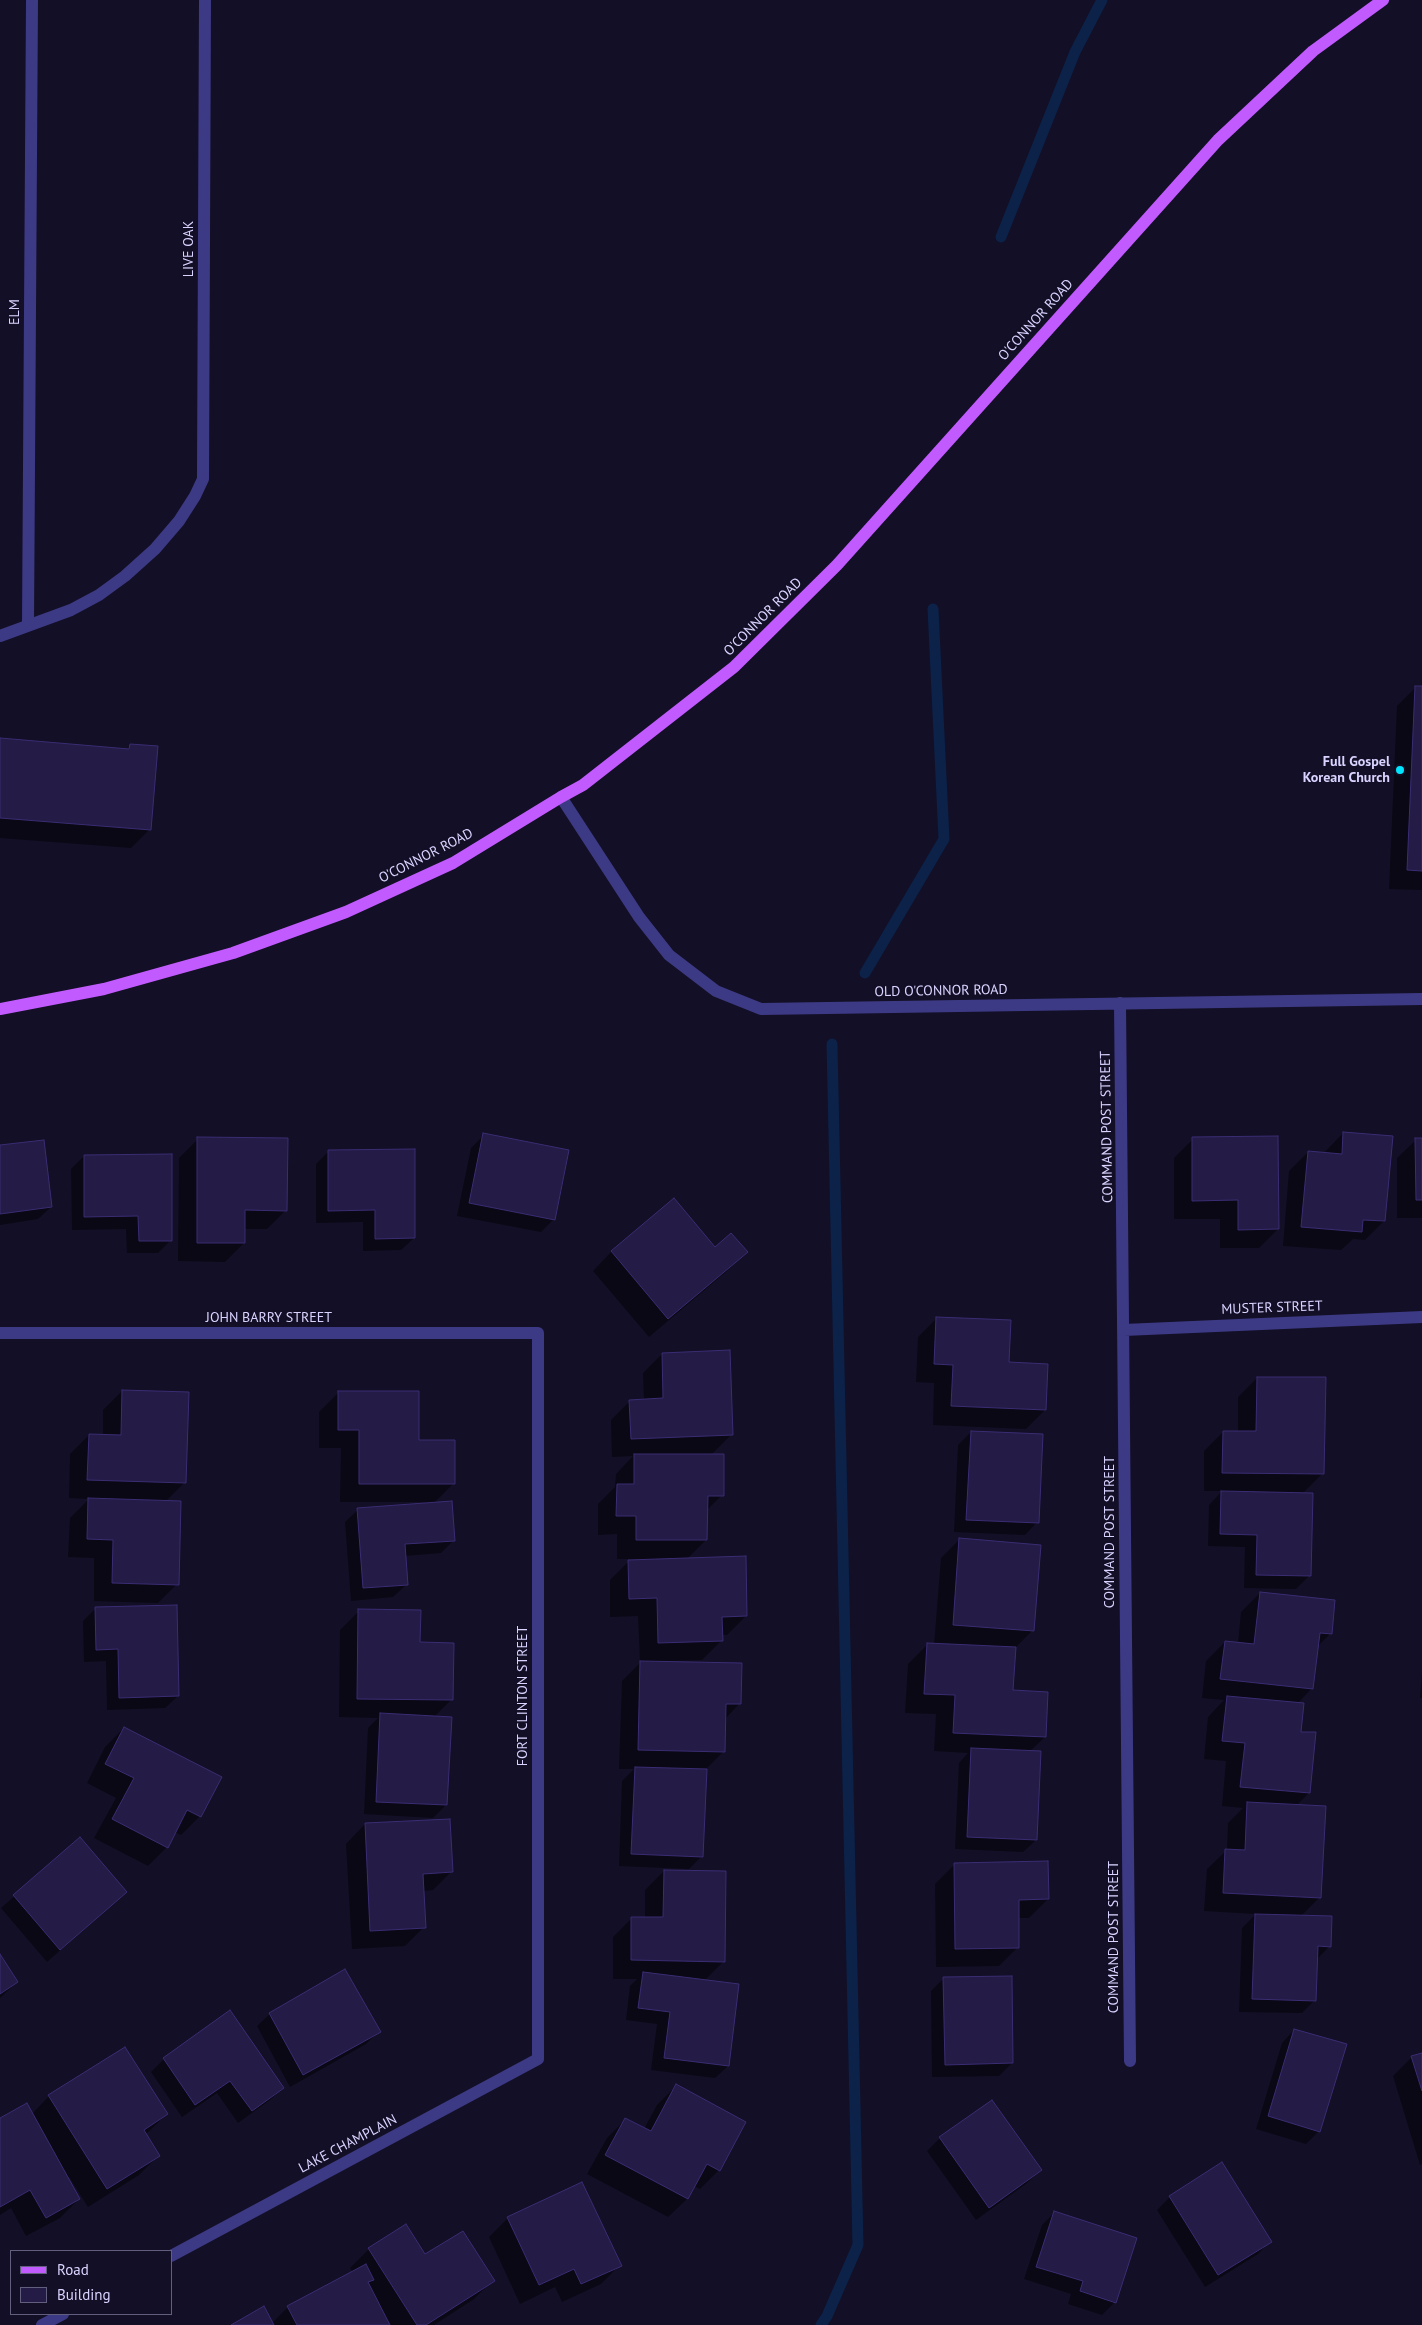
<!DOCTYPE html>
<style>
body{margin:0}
#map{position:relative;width:1422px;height:2325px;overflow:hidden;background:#130f26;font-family:"PT Sans",sans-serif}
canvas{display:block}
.legend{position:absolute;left:10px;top:2250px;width:162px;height:65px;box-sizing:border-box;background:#130f26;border:1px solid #625e7d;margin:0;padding:6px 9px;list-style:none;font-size:15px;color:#d9d4ff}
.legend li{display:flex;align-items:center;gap:10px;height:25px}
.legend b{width:25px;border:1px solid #625e7d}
</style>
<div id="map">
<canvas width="1422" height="2325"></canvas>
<ul class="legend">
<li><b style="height:6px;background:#c25bff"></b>Road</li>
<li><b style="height:14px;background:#241b47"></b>Building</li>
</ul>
</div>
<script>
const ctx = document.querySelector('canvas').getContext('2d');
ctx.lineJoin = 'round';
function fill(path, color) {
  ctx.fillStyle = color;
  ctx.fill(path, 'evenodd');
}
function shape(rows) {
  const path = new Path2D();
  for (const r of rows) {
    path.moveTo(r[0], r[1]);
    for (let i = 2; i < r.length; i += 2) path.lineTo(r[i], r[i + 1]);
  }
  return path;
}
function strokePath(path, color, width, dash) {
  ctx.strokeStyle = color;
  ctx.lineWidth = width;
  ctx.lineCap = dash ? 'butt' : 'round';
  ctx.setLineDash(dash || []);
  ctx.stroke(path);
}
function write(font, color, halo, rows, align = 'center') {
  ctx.font = font + ' "PT Sans",sans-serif';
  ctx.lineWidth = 4;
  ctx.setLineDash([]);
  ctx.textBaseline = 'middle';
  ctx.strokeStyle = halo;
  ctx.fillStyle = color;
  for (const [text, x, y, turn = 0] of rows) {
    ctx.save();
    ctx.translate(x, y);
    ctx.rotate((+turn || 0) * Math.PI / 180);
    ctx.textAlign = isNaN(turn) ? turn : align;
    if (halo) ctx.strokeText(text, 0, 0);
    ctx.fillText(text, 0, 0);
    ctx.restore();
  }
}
const shadow = shape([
 [1416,687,1422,688,1422,890,1389,889,1397,706],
 [0,739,126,750,130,746,150,829,131,848,0,838],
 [1343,1133,1384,1221,1365,1240,1353,1239,1341,1250,1283,1246,1289,1171,1308,1152,1324,1153],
 [484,1135,554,1219,541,1232,457,1216,471,1148],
 [198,1139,286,1210,267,1229,244,1229,244,1243,225,1262,178,1261,179,1158],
 [1193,1139,1278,1229,1259,1248,1220,1248,1220,1219,1174,1219,1174,1158],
 [1422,1139,1422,1218,1397,1218,1397,1158,1416,1140],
 [0,1147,51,1207,38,1219,0,1225],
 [328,1152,414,1238,401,1250,363,1251,363,1222,316,1223,316,1164],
 [84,1156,171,1240,158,1253,127,1253,126,1229,72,1230,71,1169],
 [674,1200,715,1249,746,1252,727,1271,649,1337,593,1271,611,1252],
 [937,1318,1008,1363,1045,1410,1026,1429,933,1425,934,1383,916,1382,918,1337],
 [662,1354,732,1434,711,1455,722,1495,706,1511,706,1540,687,1559,746,1616,727,1635,721,1635,721,1641,702,1660,672,1661,672,1663,739,1704,725,1719,724,1751,705,1770,702,1856,689,1869,619,1866,622,1781,634,1769,619,1769,622,1681,640,1663,638,1616,610,1617,610,1580,631,1559,617,1559,617,1534,598,1535,598,1504,615,1487,616,1474,633,1456,612,1457,611,1420,630,1401,644,1400,643,1373],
 [1257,1378,1323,1473,1302,1494,1309,1576,1296,1589,1244,1588,1245,1547,1208,1546,1209,1505,1222,1491,1204,1491,1204,1451,1223,1432,1238,1432,1238,1397],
 [122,1391,185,1482,165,1502,177,1584,158,1603,94,1601,94,1558,68,1557,70,1518,89,1499,69,1498,70,1454,89,1435,103,1436,103,1410],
 [338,1393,454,1483,433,1504,454,1540,441,1553,404,1556,406,1585,393,1597,351,1601,345,1522,358,1510,425,1504,425,1502,340,1502,341,1448,319,1448,319,1412],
 [971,1432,1037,1522,1025,1535,954,1532,958,1445],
 [960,1539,1032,1631,1014,1649,1012,1691,1045,1737,1029,1752,1036,1840,1023,1852,955,1849,959,1763,968,1753,934,1751,936,1714,905,1713,908,1664,927,1645,934,1645,941,1558],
 [1260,1593,1330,1634,1317,1647,1312,1688,1297,1704,1309,1793,1296,1806,1320,1897,1301,1916,1330,1946,1316,1960,1315,2000,1302,2013,1239,2012,1242,1928,1256,1914,1204,1911,1207,1869,1227,1850,1228,1823,1243,1808,1222,1806,1226,1761,1204,1759,1208,1717,1224,1700,1202,1698,1206,1661,1225,1642,1238,1643,1241,1612],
 [96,1608,178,1696,165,1708,107,1710,106,1661,84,1662,83,1621],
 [359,1611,419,1644,452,1699,434,1717,446,1805,433,1818,364,1814,368,1728,378,1718,339,1717,340,1630],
 [1422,1671,1422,1698,1420,1698],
 [124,1728,220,1778,200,1816,181,1835,174,1832,167,1847,148,1866,94,1838,116,1798,87,1783,105,1747],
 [365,1824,452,1871,433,1890,423,1891,424,1927,405,1946,352,1949,346,1844],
 [80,1839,126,1892,47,1962,1,1908],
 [954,1865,1048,1899,1029,1918,1017,1918,1018,1947,999,1966,936,1967,935,1884],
 [664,1871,724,1961,704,1981,728,2066,715,2078,651,2070,657,2024,626,2020,630,1986,637,1979,613,1979,613,1937,632,1918,645,1918,645,1890],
 [0,1956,17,1982,0,1998],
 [944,1978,1012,2063,999,2076,932,2077,931,1991],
 [270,2014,379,2031,366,2044,290,2087,257,2026],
 [1294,2030,1319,2131,1306,2144,1256,2129,1282,2043],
 [1422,2054,1422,2164,1420,2165,1393,2076,1412,2057],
 [164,2059,283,2088,270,2100,238,2123,217,2093,182,2117,151,2072],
 [676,2086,719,2170,700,2189,694,2186,687,2199,668,2217,587,2174,607,2138,626,2119,644,2129,657,2105],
 [49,2096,167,2114,145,2135,158,2156,139,2175,88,2207,69,2177,67,2178,79,2199,60,2218,26,2236,11,2208,0,2215,0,2120,32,2114],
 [992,2102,1040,2170,1027,2183,976,2220,927,2151,940,2138],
 [1222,2164,1270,2241,1258,2254,1205,2287,1157,2210,1170,2197],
 [1055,2212,1115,2302,1102,2315,1068,2304,1071,2294,1024,2279,1042,2225],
 [508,2218,620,2265,601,2284,562,2302,555,2287,520,2304,489,2237],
 [406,2225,425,2256,493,2280,474,2299,434,2325,234,2325,272,2323,288,2307,353,2273,350,2268,369,2249]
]);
const stream = shape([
 [1001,237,1075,52,1102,0],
 [865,973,944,839,933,609],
 [821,2325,827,2316,858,2245,832,1044]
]);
const building = shape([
 [1415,686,1422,686,1422,871,1407,870,1415,686],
 [0,738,129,749,130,744,158,746,151,830,0,818,0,738],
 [1343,1132,1393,1136,1385,1221,1363,1220,1362,1232,1301,1227,1308,1151,1342,1154,1343,1132],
 [483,1133,569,1150,555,1220,469,1203,483,1133],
 [1278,1136,1279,1229,1238,1230,1238,1200,1192,1201,1192,1137,1278,1136],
 [197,1137,288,1138,287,1211,245,1210,245,1243,197,1243,197,1137],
 [1415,1138,1422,1138,1422,1200,1416,1200,1415,1138],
 [44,1140,52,1207,0,1214,0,1145,44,1140],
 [415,1149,415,1238,375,1239,375,1210,328,1211,328,1150,415,1149],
 [172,1154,172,1241,139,1241,138,1216,84,1217,84,1155,172,1154],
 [674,1198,715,1247,731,1233,748,1252,668,1319,611,1251,674,1198],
 [936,1317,1011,1320,1009,1362,1048,1364,1046,1410,951,1406,953,1365,934,1364,936,1317],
 [730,1350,733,1435,631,1439,629,1400,663,1398,662,1353,730,1350],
 [1257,1377,1326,1377,1324,1474,1222,1473,1223,1431,1256,1431,1257,1377],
 [122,1390,189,1392,186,1483,87,1480,89,1434,121,1435,122,1390],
 [338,1391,419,1391,419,1440,455,1440,455,1484,359,1484,359,1430,338,1430,338,1391],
 [971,1431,1043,1434,1039,1523,966,1520,971,1431],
 [634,1454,724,1454,724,1496,708,1496,707,1540,636,1540,636,1516,616,1516,617,1484,634,1484,634,1454],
 [1221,1491,1313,1493,1311,1576,1256,1575,1257,1535,1220,1534,1221,1491],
 [88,1498,181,1501,179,1585,112,1583,113,1540,87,1539,88,1498],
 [452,1501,455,1541,405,1544,408,1585,363,1588,357,1508,452,1501],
 [959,1538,1041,1545,1034,1631,953,1625,959,1538],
 [746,1556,747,1616,722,1617,723,1641,658,1643,657,1598,629,1599,628,1560,746,1556],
 [1260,1592,1335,1600,1332,1634,1320,1633,1313,1689,1220,1679,1225,1641,1254,1644,1260,1592],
 [177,1605,179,1696,119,1698,118,1649,96,1650,95,1607,177,1605],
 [358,1609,421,1610,420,1642,454,1643,453,1700,357,1699,358,1609],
 [927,1643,1016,1647,1013,1690,1048,1692,1046,1737,953,1733,955,1695,924,1694,927,1643],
 [640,1661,742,1663,741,1704,726,1704,725,1752,638,1750,640,1661],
 [1227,1696,1304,1703,1301,1732,1316,1732,1310,1793,1240,1787,1245,1743,1222,1741,1227,1696],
 [380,1713,452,1717,447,1805,376,1802,380,1713],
 [124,1727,222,1777,201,1817,187,1810,168,1848,112,1819,134,1778,105,1764,124,1727],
 [971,1748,1041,1751,1037,1840,967,1837,971,1748],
 [635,1767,707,1769,703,1857,631,1854,635,1767],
 [1247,1802,1326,1806,1321,1898,1223,1893,1225,1849,1245,1850,1247,1802],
 [450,1819,453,1872,423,1874,426,1928,370,1931,365,1823,450,1819],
 [80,1837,127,1892,60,1950,13,1895,80,1837],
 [1048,1861,1049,1899,1019,1900,1019,1948,955,1949,954,1863,1048,1861],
 [664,1870,726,1871,725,1962,631,1960,631,1917,663,1917,664,1870],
 [1255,1914,1332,1916,1331,1947,1318,1946,1316,2001,1252,1999,1255,1914],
 [0,1954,18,1982,0,1994,0,1954],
 [345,1969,381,2032,303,2075,269,2013,345,1969],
 [643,1972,739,1984,729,2066,664,2058,670,2012,638,2008,643,1972],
 [1012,1976,1013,2063,945,2065,943,1977,1012,1976],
 [230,2010,284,2088,252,2111,230,2081,195,2105,163,2058,230,2010],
 [1294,2029,1347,2044,1320,2132,1268,2116,1294,2029],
 [125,2047,168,2114,144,2130,160,2156,107,2189,48,2095,125,2047],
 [1422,2053,1422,2091,1411,2056,1422,2053],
 [676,2084,746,2122,720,2171,707,2164,688,2199,605,2155,625,2118,651,2131,676,2084],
 [992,2100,1042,2170,989,2208,939,2137,992,2100],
 [27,2103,80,2199,46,2218,30,2190,0,2207,0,2118,27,2103],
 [1222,2162,1272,2242,1218,2275,1169,2196,1222,2162],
 [582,2182,622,2266,581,2284,574,2269,539,2285,507,2217,582,2182],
 [1054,2211,1137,2238,1116,2303,1080,2291,1083,2281,1036,2267,1054,2211],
 [406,2224,425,2254,463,2231,495,2281,426,2325,417,2325,368,2248,406,2224],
 [366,2264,374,2280,368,2282,390,2325,297,2325,287,2306,366,2264],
 [264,2306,274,2325,231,2325,264,2306]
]);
const minor = shape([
 [28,624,32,0],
 [0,636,71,610,99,595,125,576,155,549,179,521,195,496,203,479,205,0],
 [561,797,639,917,669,955,716,991,761,1009,1422,999],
 [1120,1003,1130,2061],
 [1124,1330,1422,1317],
 [0,1333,538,1333,538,2059,171,2256],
 [42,2325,63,2314]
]);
const major = shape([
 [0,1009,104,989,233,953,346,912,453,863,561,797,583,785,734,667,837,565,1218,140,1313,51,1383,0]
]);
const markers = [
 [1400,770,5,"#00e5ff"]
];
const streetNames = [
 ["LIVE OAK",189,249,-90],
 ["ELM",15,312,-90],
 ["O'CONNOR ROAD",1036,320,-48],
 ["O'CONNOR ROAD",763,617,-45],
 ["O'CONNOR ROAD",426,856,-27],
 ["OLD O'CONNOR ROAD",941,991,-1],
 ["COMMAND POST STREET",1107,1127,-91],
 ["MUSTER STREET",1272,1308,-2],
 ["JOHN BARRY STREET",269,1318],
 ["COMMAND POST STREET",1110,1532,-90],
 ["FORT CLINTON STREET",523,1696,-90],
 ["COMMAND POST STREET",1114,1937,-90],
 ["LAKE CHAMPLAIN",348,2144,-28]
];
const poiNames = [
 ["Full Gospel",1390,762],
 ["Korean Church",1390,778]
];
fill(shadow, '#0007');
strokePath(stream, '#0c2248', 11);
fill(building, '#241b47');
strokePath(building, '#3b2d73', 1);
strokePath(minor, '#3d3a85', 12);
strokePath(major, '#c25bff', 12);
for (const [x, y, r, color] of markers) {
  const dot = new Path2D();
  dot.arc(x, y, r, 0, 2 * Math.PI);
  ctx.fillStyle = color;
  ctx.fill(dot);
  strokePath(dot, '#130f26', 2);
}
write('14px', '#d9d4ff', '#130f26', streetNames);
write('bold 14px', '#d9d4ff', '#130f26', poiNames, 'right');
</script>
